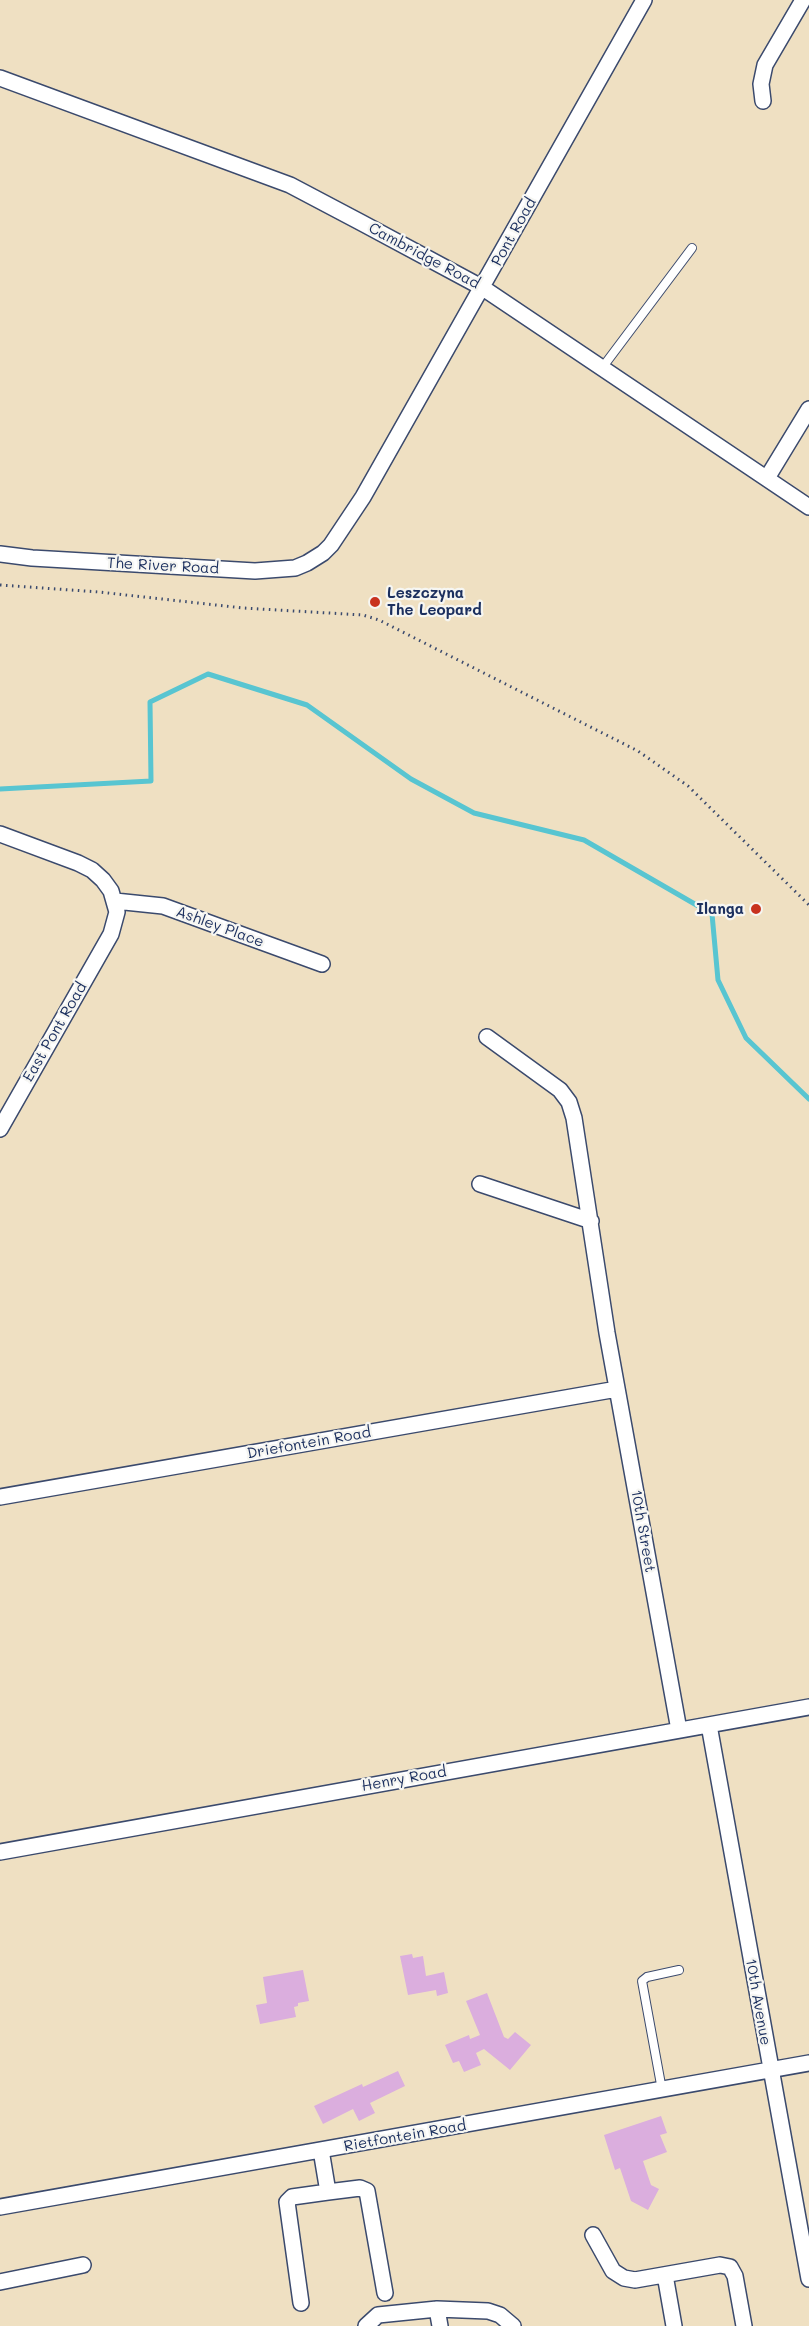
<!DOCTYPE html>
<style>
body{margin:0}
canvas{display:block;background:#efe0c2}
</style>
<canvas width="809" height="2326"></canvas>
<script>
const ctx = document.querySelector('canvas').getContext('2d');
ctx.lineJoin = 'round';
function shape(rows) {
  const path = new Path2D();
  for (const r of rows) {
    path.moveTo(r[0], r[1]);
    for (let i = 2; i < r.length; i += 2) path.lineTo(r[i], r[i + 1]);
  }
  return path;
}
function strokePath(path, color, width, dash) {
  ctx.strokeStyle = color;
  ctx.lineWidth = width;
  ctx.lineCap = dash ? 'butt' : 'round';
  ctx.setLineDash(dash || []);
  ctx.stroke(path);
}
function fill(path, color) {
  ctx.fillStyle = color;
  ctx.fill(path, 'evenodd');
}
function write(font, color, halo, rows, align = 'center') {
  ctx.font = font + ' Mali,sans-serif';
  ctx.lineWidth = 4.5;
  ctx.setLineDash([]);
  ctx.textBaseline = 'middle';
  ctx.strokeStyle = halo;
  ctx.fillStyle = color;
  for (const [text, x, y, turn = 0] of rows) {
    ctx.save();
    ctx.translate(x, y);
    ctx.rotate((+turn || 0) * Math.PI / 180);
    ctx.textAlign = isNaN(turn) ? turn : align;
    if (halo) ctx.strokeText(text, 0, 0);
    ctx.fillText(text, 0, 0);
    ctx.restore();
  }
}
const stream = shape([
 [0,789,151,781,150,702,208,674,307,705,411,779,474,813,584,840,712,914,718,980,746,1038,809,1099]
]);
const building = shape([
 [412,1954,413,1958,423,1956,426,1976,444,1972,448,1993,437,1996,436,1990,408,1995,400,1956],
 [303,1970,309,2001,298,2003,298,2006,294,2007,296,2017,260,2024,256,2005,267,2003,263,1977],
 [487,1993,504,2037,508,2039,515,2032,531,2045,510,2070,484,2049,476,2053,481,2065,464,2072,459,2061,453,2063,445,2045,469,2035,470,2039,480,2035,466,2001],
 [398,2071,405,2086,370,2103,375,2113,359,2121,353,2109,323,2124,314,2106,362,2084,363,2087],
 [661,2116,667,2133,660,2135,667,2152,643,2161,651,2185,659,2189,648,2210,631,2201,620,2168,615,2170,604,2135]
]);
const path = shape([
 [0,585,99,592,243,608,363,615,379,620,638,751,688,786,809,905]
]);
const lane = shape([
 [602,368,692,248],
 [662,2090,642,1981,647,1977,679,1970]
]);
const street = shape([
 [0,78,290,185,362,223,483,288,809,507],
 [763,101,761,84,765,65,803,0],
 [767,478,809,409],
 [0,554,32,558,255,571,295,568,307,563,323,553,331,545,363,497,644,0],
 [0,834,78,863,92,870,103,880,111,891,117,912,111,934,0,1129],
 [115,901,163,906,322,964],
 [487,1037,560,1090,569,1102,574,1118,607,1333,679,1730],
 [480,1184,591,1221],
 [0,1497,617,1389],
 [709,1725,809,2279],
 [0,1852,809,1707],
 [321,2150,328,2192],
 [0,2207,809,2063],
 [593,2235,613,2271,624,2278,635,2280,720,2265,730,2267,735,2276,744,2326],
 [665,2275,674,2326],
 [0,2282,83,2265],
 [301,2303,287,2202,292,2197,328,2192,360,2188,367,2191,385,2293],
 [437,2309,440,2326],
 [366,2326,378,2315,437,2309,488,2311,500,2315,513,2326]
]);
const markers = [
 [375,602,6,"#c8321e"],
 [756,909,6,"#c8321e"]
];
const streetNames = [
 ["Pont Road",514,232,-61],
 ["Cambridge Road",424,256,28],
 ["The River Road",163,566,3],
 ["Ashley Place",220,927,20],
 ["East Pont Road",55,1032,-60],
 ["Driefontein Road",309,1443,-10],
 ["10th Street",643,1531,80],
 ["Henry Road",404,1779,-10],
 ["10th Avenue",758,2002,80],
 ["Rietfontein Road",405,2136,-10]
];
const poiNames = [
 ["Leszczyna",387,593],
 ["The Leopard",387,610],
 ["Ilanga",744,909,"right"]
];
strokePath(stream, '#58c5d1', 5);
fill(building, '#dbaede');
strokePath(lane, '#3b4a6d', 10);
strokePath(street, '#3b4a6d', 18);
strokePath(path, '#3b4a6d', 3, [1.5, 4.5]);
strokePath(lane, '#fff', 8);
strokePath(street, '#fff', 15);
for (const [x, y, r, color] of markers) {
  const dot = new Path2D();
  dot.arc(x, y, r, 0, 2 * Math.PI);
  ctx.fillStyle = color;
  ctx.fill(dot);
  strokePath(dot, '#f6f6f2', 2);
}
write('15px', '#1b2f5e', '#f6f6f2', streetNames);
write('bold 15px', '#1b2f5e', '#f6f6f2', poiNames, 'left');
</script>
